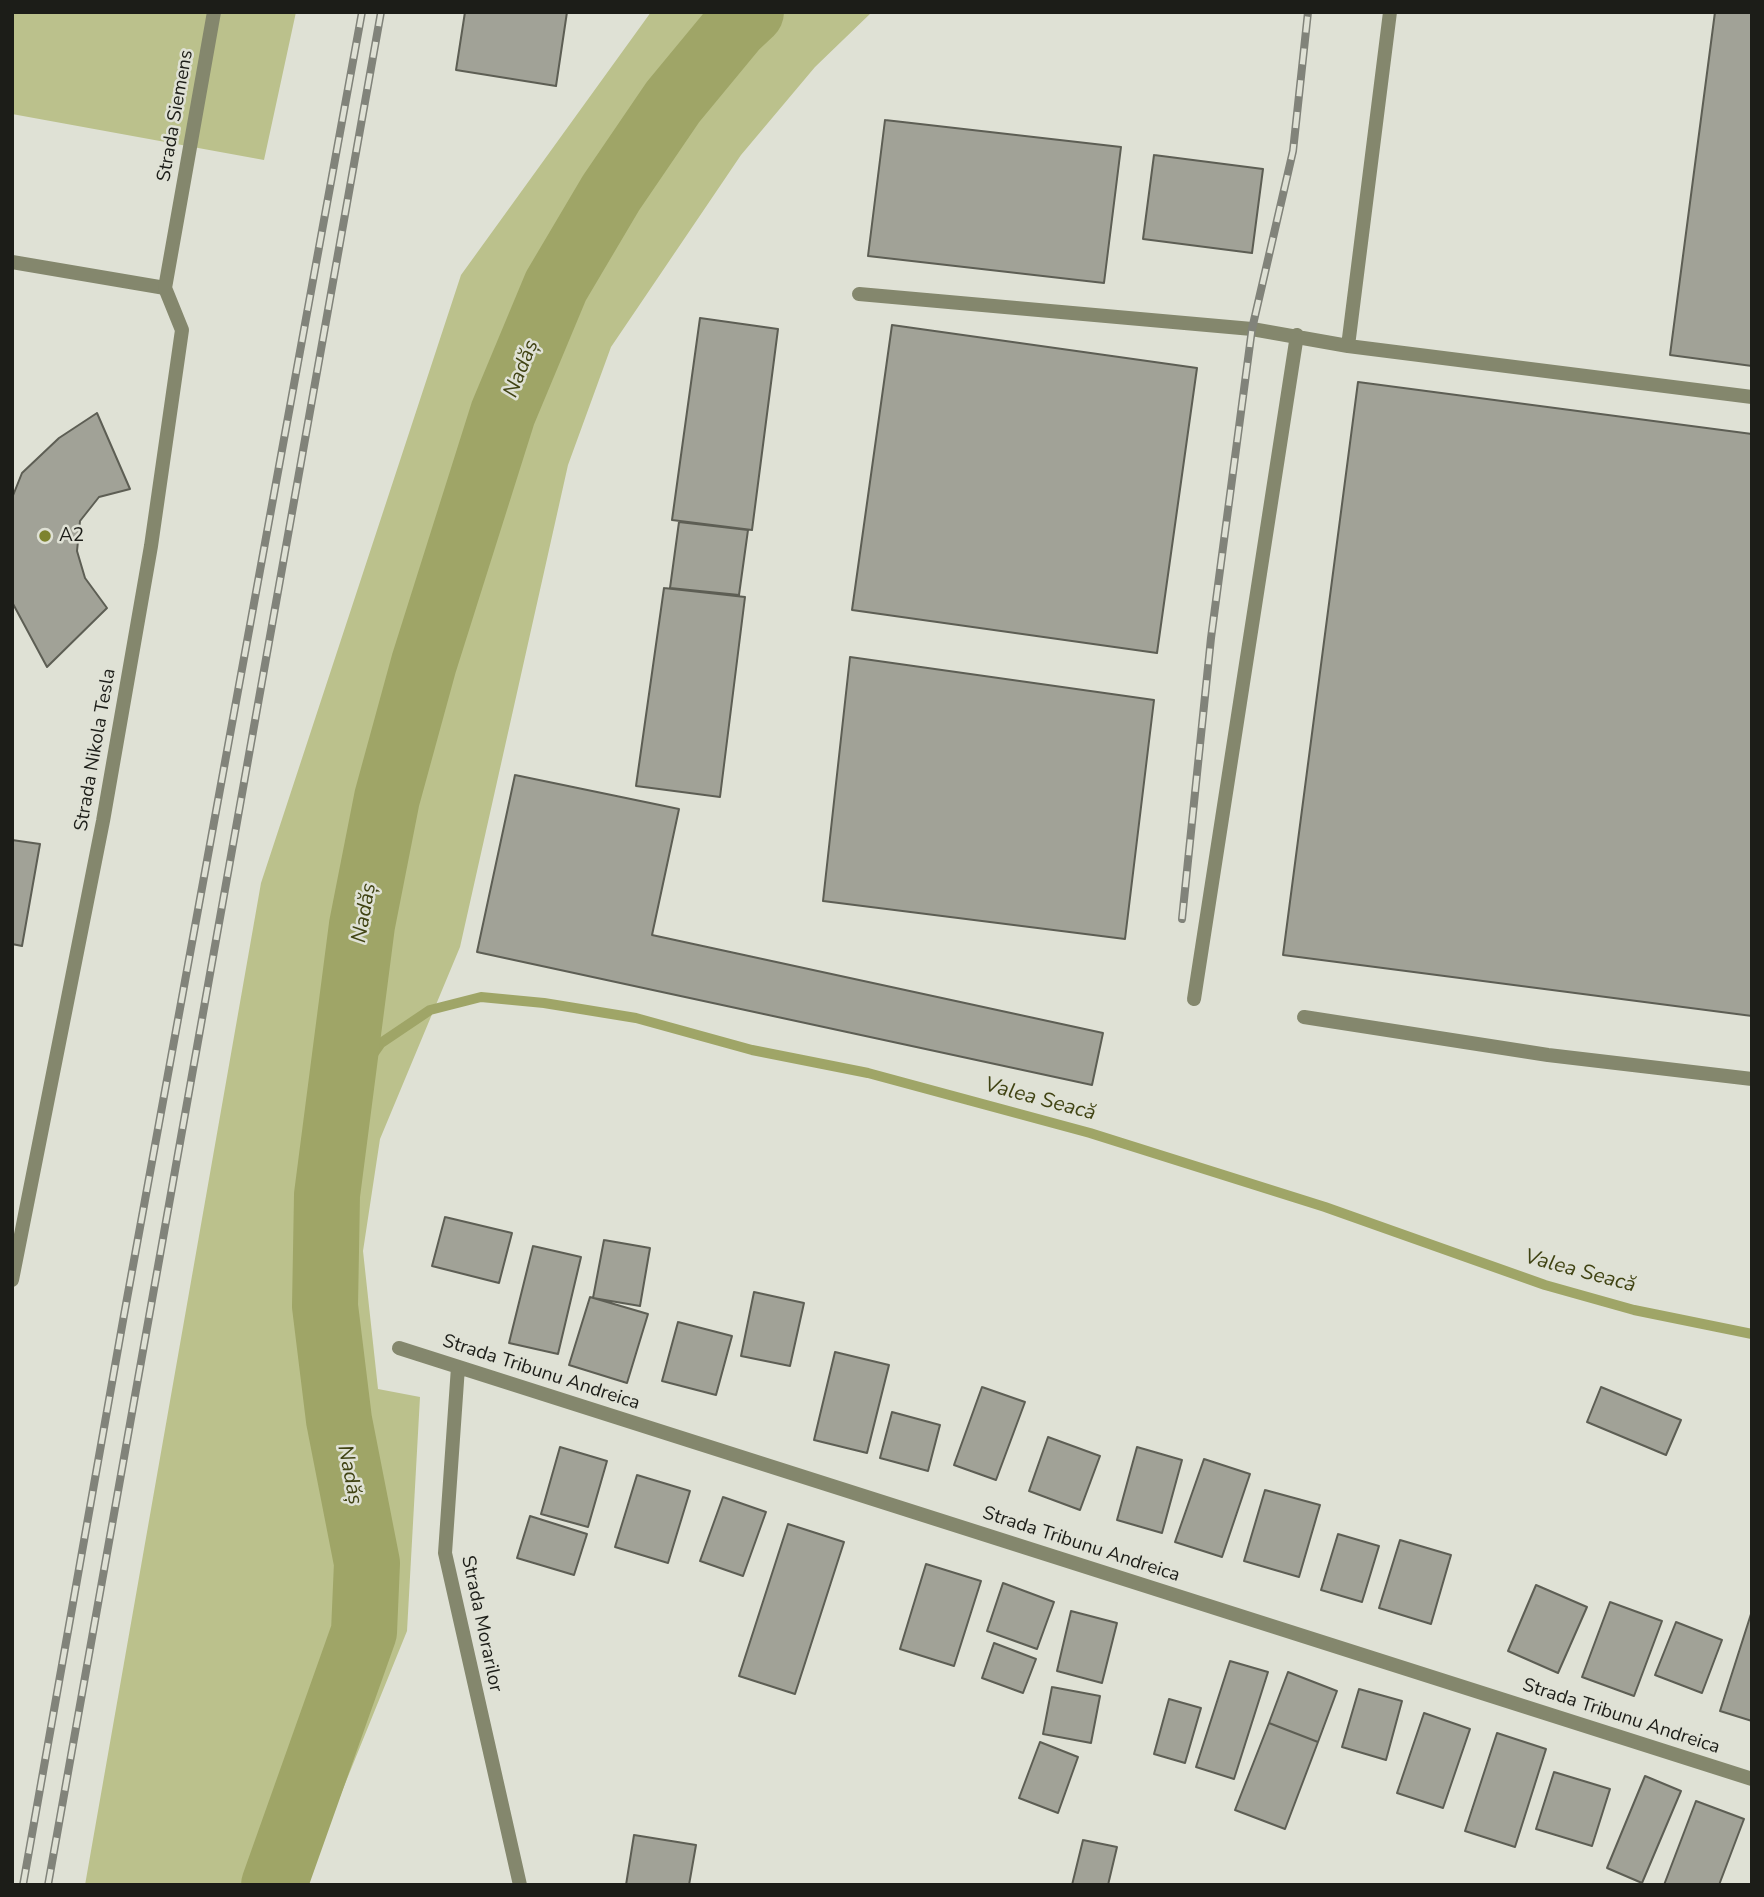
<!DOCTYPE html>
<meta charset="utf-8">
<style>
body{margin:0}
#map{position:relative;width:1764px;height:1897px;overflow:hidden;background:#dfe1d5;font-family:"Nunito Sans",sans-serif}
canvas{display:block}
.frame{position:absolute;inset:0;border:14px solid #1c1d18;pointer-events:none}
</style>
<div id="map">
<canvas width="1764" height="1897"></canvas>
<div class="frame"></div>
</div>
<script>
const ctx = document.querySelector('canvas').getContext('2d');
ctx.lineJoin = 'round';
function fill(path, color) {
  ctx.fillStyle = color;
  ctx.fill(path, 'evenodd');
}
function shape(rows) {
  const path = new Path2D();
  for (const r of rows) {
    path.moveTo(r[0], r[1]);
    for (let i = 2; i < r.length; i += 2) path.lineTo(r[i], r[i + 1]);
  }
  return path;
}
function strokePath(path, color, width, dash) {
  ctx.strokeStyle = color;
  ctx.lineWidth = width;
  ctx.lineCap = dash ? 'butt' : 'round';
  ctx.setLineDash(dash || []);
  ctx.stroke(path);
}
function write(font, color, halo, rows, align = 'center') {
  ctx.font = font + ' "Nunito Sans",sans-serif';
  ctx.lineWidth = 5;
  ctx.setLineDash([]);
  ctx.textBaseline = 'middle';
  ctx.strokeStyle = halo;
  ctx.fillStyle = color;
  for (const [text, x, y, turn = 0] of rows) {
    ctx.save();
    ctx.translate(x, y);
    ctx.rotate((+turn || 0) * Math.PI / 180);
    ctx.textAlign = isNaN(turn) ? turn : align;
    if (halo) ctx.strokeText(text, 0, 0);
    ctx.fillText(text, 0, 0);
    ctx.restore();
  }
}
const green = shape([
 [12,12,296,12,264,160,12,114],
 [651,12,872,12,815,67,741,155,611,347,568,465,460,947,380,1139,363,1251,378,1389,420,1397,407,1631,304,1885,85,1885,261,883,461,275]
]);
const stream = shape([
 [341,1100,381,1043,430,1010,481,997,544,1003,636,1018,752,1050,868,1073,1090,1133,1325,1207,1545,1285,1634,1310,1752,1334]
]);
const river = shape([
 [274,1885,364,1632,367,1563,339,1420,325,1306,327,1195,362,925,387,798,424,663,503,413,556,286,611,193,673,102,735,27,751,12]
]);
const building = shape([
 [465,12,567,12,556,86,456,70,465,12],
 [1715,12,1752,12,1752,366,1670,355,1715,12],
 [885,120,1121,147,1104,283,868,256,885,120],
 [1154,155,1263,169,1252,253,1143,239,1154,155],
 [700,318,778,329,752,530,672,520,700,318],
 [892,325,1197,368,1157,653,852,610,892,325],
 [1358,382,1752,434,1752,1016,1283,955,1358,382],
 [97,413,130,489,99,497,80,521,77,551,85,578,107,608,47,667,12,602,12,498,22,473,59,438,97,413],
 [679,522,748,530,739,595,670,588,679,522],
 [664,588,745,597,720,797,636,786,664,588],
 [850,657,1154,700,1125,939,823,901,850,657],
 [515,775,679,809,652,935,1103,1033,1092,1085,477,952,515,775],
 [12,840,40,844,22,946,12,944,12,840],
 [445,1217,512,1233,499,1283,432,1266,445,1217],
 [604,1240,650,1248,640,1306,593,1298,604,1240],
 [533,1246,581,1257,558,1354,509,1343,533,1246],
 [754,1292,804,1303,790,1366,741,1356,754,1292],
 [590,1297,648,1314,627,1383,569,1365,590,1297],
 [678,1322,732,1336,716,1395,662,1381,678,1322],
 [835,1352,889,1365,867,1453,814,1440,835,1352],
 [982,1387,1025,1402,996,1480,954,1465,982,1387],
 [1601,1387,1681,1420,1666,1455,1587,1422,1601,1387],
 [892,1412,940,1425,928,1471,880,1458,892,1412],
 [1048,1437,1100,1456,1080,1510,1029,1491,1048,1437],
 [560,1447,607,1461,588,1527,541,1514,560,1447],
 [1137,1447,1182,1460,1162,1533,1117,1520,1137,1447],
 [1204,1459,1250,1474,1222,1557,1175,1542,1204,1459],
 [637,1475,690,1491,668,1563,615,1547,637,1475],
 [1265,1490,1320,1505,1299,1577,1244,1561,1265,1490],
 [723,1497,766,1512,743,1576,700,1561,723,1497],
 [530,1516,587,1534,574,1575,517,1558,530,1516],
 [788,1524,844,1542,795,1694,739,1676,788,1524],
 [1338,1534,1379,1546,1362,1602,1321,1590,1338,1534],
 [1400,1540,1451,1555,1431,1624,1379,1608,1400,1540],
 [926,1564,981,1581,954,1666,900,1649,926,1564],
 [1003,1583,1054,1602,1037,1649,987,1631,1003,1583],
 [1536,1585,1587,1607,1558,1673,1508,1651,1536,1585],
 [1610,1602,1662,1621,1634,1696,1582,1677,1610,1602],
 [1071,1611,1117,1623,1102,1683,1057,1671,1071,1611],
 [1751,1614,1752,1614,1752,1721,1720,1711,1751,1614],
 [1676,1622,1722,1640,1702,1693,1655,1675,1676,1622],
 [994,1643,1036,1659,1023,1693,982,1678,994,1643],
 [1230,1661,1268,1672,1234,1779,1196,1767,1230,1661],
 [1288,1672,1337,1691,1318,1742,1269,1723,1288,1672],
 [1052,1687,1100,1696,1091,1743,1043,1734,1052,1687],
 [1359,1689,1402,1701,1386,1760,1342,1747,1359,1689],
 [1169,1699,1201,1708,1185,1763,1154,1754,1169,1699],
 [1424,1713,1470,1729,1443,1808,1397,1793,1424,1713],
 [1269,1723,1318,1742,1285,1829,1235,1810,1269,1723],
 [1497,1733,1546,1749,1515,1847,1465,1831,1497,1733],
 [1040,1742,1078,1757,1058,1813,1019,1798,1040,1742],
 [1554,1772,1610,1789,1592,1846,1536,1829,1554,1772],
 [1645,1776,1681,1791,1642,1883,1607,1868,1645,1776],
 [1696,1801,1744,1819,1719,1885,1664,1885,1696,1801],
 [634,1835,696,1845,689,1885,626,1885,634,1835],
 [1083,1840,1117,1847,1108,1885,1072,1885,1083,1840]
]);
const service = shape([
 [12,262,165,288],
 [859,294,1252,329,1348,346,1752,397],
 [1348,346,1390,12],
 [1194,999,1297,335],
 [1304,1017,1548,1055,1752,1079]
]);
const minor = shape([
 [12,1280,103,821,151,546,182,330,165,288,214,12],
 [399,1348,1752,1779],
 [458,1367,445,1553,520,1885]
]);
const rail = shape([
 [1182,919,1211,638,1252,329,1293,151,1308,12],
 [23,1885,124,1315,362,12],
 [48,1885,381,12]
]);
const markers = [
 [45,536,7,"#7d832e"]
];
const streetNames = [
 ["Strada Siemens",176,116,-80],
 ["Strada Nikola Tesla",96,750,-80],
 ["Strada Tribunu Andreica",541,1373,18],
 ["Strada Tribunu Andreica",1081,1545,18],
 ["Strada Morarilor",481,1624,78],
 ["Strada Tribunu Andreica",1621,1717,18]
];
const poiNames = [
 ["A2",59,536]
];
const waterNames = [
 ["Nadăș",522,369,-68],
 ["Nadăș",365,913,-80],
 ["Valea Seacă",1040,1100,15],
 ["Valea Seacă",1580,1272,15],
 ["Nadăș",349,1475,79]
];
fill(green, '#bbc18c');
strokePath(stream, '#9fa567', 10);
strokePath(river, '#9fa567', 66);
fill(building, '#a1a297');
strokePath(building, '#5d5e54', 2);
strokePath(service, '#84876d', 14);
strokePath(minor, '#84876d', 14);
strokePath(rail, '#81837a', 8);
strokePath(rail, '#dfe1d5', 5, [16]);
for (const [x, y, r, color] of markers) {
  const dot = new Path2D();
  dot.arc(x, y, r, 0, 2 * Math.PI);
  ctx.fillStyle = color;
  ctx.fill(dot);
  strokePath(dot, '#dfe1d5', 2.5);
}
write('19px', '#1c1d18', '#dfe1d5', streetNames);
write('19px', '#1c1d18', '#dfe1d5', poiNames, 'left');
write('italic 21px', '#404313', '#dfe1d5', waterNames);
</script>
